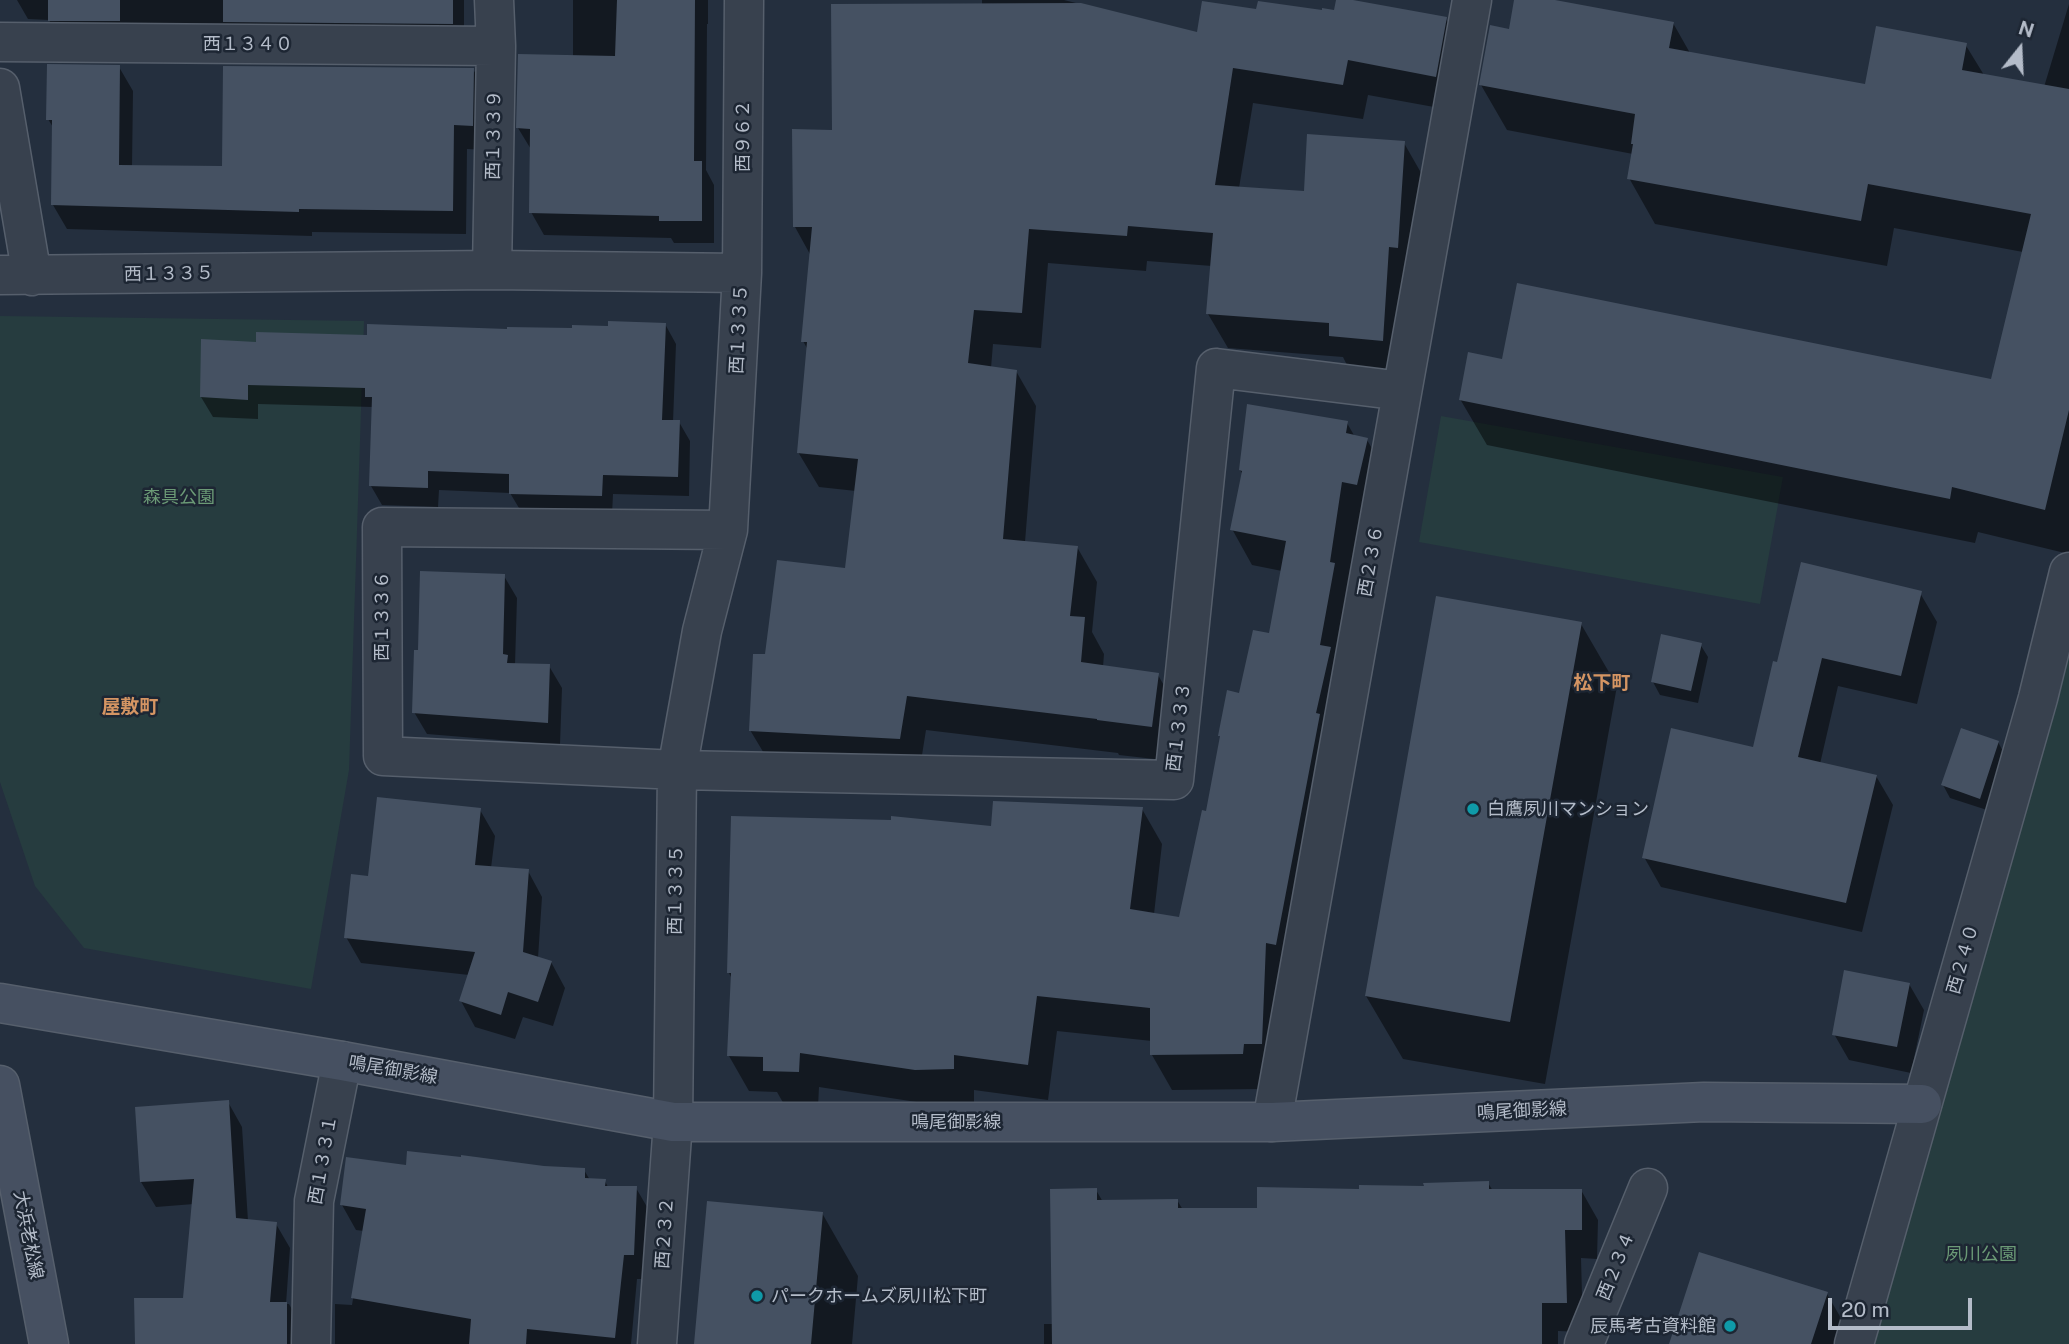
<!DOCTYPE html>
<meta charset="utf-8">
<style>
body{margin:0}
#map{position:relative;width:2069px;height:1344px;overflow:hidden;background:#242f3e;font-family:"Public Sans",sans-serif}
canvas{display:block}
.north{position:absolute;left:1985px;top:14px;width:70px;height:70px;-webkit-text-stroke:5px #1d2633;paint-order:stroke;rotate:18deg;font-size:19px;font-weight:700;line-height:28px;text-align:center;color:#b4bcc9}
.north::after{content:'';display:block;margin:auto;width:24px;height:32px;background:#b4bcc9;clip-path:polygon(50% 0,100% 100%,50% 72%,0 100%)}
.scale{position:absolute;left:1828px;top:1298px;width:144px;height:32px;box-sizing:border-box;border:4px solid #b4bcc9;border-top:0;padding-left:9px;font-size:21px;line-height:24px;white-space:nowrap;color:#b4bcc9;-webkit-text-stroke:5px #1d2633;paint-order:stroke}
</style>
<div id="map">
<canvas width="2069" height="1344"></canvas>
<div class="north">N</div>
<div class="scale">20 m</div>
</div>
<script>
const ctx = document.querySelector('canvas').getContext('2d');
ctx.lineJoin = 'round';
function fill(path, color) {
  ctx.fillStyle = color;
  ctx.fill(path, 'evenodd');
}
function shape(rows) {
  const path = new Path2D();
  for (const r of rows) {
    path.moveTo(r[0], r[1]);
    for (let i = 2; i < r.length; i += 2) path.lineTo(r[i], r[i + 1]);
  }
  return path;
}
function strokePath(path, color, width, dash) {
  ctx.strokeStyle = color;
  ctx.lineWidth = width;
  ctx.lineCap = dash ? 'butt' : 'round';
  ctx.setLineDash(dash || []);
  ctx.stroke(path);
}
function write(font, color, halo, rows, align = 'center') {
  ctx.font = font + ' "Public Sans","Noto Sans JP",sans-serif';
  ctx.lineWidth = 5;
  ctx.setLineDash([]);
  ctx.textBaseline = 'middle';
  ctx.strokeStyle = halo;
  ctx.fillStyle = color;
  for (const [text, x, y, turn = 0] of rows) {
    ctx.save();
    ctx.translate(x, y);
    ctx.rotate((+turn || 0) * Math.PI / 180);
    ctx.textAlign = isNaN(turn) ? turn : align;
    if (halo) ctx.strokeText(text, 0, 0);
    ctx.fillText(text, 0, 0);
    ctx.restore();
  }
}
const green = shape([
 [0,316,364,321,349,770,311,989,84,948,35,886,0,782],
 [1441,416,1783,477,1760,604,1419,542],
 [2069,594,2069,1344,1865,1344]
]);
const shadow = shape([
 [17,0,464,0,464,44,61,41,49,20,28,19],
 [573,0,708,0,708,24,707,24,706,170,714,185,714,243,674,243,671,238,544,235,531,212,532,151,518,128,573,56],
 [982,0,1064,0,1199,34,1258,11,1336,13,1338,0,1446,19,1466,54,1456,111,1368,95,1363,119,1253,103,1239,188,1305,193,1404,143,1424,178,1402,375,1350,371,1343,357,1228,348,1208,314,1212,266,1147,261,1146,271,1048,263,1041,348,993,344,991,368,1016,371,1036,406,1025,542,1077,547,1097,582,1092,632,1104,654,1103,667,1158,675,1178,710,1172,761,1119,755,1118,753,926,730,919,774,771,765,750,730,766,656,846,570,856,491,819,487,798,452,808,350,803,341,811,256,795,227,833,131,982,5],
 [1516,0,1545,0,1673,23,1690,53,1867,86,1965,44,1984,75,2044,87,2069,4,2069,554,1978,532,1975,543,1487,445,1460,399,1504,361,1993,381,2023,252,1894,228,1887,266,1655,224,1629,178,1633,154,1507,130,1481,85,1511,31],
 [119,67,133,91,132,167,224,168,473,69,487,94,486,150,467,149,466,234,312,232,312,236,67,229,53,205,54,129,48,119],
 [665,324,676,344,673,422,679,422,690,441,689,496,613,494,612,515,522,513,510,493,439,490,438,507,382,505,371,486,373,407,258,404,258,419,213,417,201,397,258,343],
 [1347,423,1355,437,1367,440,1388,475,1263,1089,1172,1090,1152,1055,1152,1041,1057,1031,1048,1100,974,1090,974,1104,936,1105,819,1087,818,1107,785,1106,777,1092,749,1091,729,1056,732,979,729,973,992,828,1142,809,1162,844,1154,914,1181,919,1240,695,1270,635,1282,571,1252,565,1232,529,1243,475,1240,470],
 [504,576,517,598,515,665,549,666,562,688,560,745,427,734,414,712],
 [1920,593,1937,622,1917,704,1838,686,1820,764,1876,776,1893,805,1862,932,1661,887,1644,857,1755,749,1778,664],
 [1581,624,1617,686,1545,1084,1403,1059,1366,996],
 [1700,644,1708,657,1698,703,1660,695,1653,682],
 [1998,742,2005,755,1987,810,1950,798,1943,785],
 [480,810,495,836,491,868,528,871,542,897,538,958,551,962,565,988,553,1026,523,1017,515,1039,475,1027,461,1001,469,975,361,963,346,937,369,878],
 [1909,984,1924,1010,1911,1073,1849,1060,1834,1034],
 [228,1102,242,1127,248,1221,276,1224,290,1248,286,1304,289,1304,303,1329,303,1344,137,1344,185,1299,194,1204,156,1207,141,1182],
 [407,1167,544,1168,584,1170,590,1180,605,1181,608,1187,636,1188,650,1212,648,1279,637,1279,631,1344,335,1344,335,1304,352,1305,364,1231,356,1230,342,1205],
 [1488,1183,1493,1191,1581,1190,1598,1220,1597,1259,1581,1258,1583,1332,1558,1331,1558,1344,1044,1344,1044,1324,1053,1324,1096,1190,1103,1202,1177,1200,1183,1210,1259,1209,1361,1191],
 [822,1213,858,1276,852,1344,696,1344],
 [1827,1294,1845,1325,1839,1344,1671,1344]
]);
const building = shape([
 [48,0,120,0,120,21,48,21],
 [223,0,453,0,453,24,223,22],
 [617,0,695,0,694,161,702,161,702,221,659,221,659,216,529,213,530,129,516,128,518,54,615,56],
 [1336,0,1353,0,1447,17,1436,77,1348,60,1343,85,1233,68,1215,185,1304,191,1307,134,1405,141,1398,248,1389,247,1383,341,1329,336,1329,323,1206,314,1213,233,1128,226,1127,236,1029,229,1022,313,974,310,968,363,1017,370,1003,539,1078,546,1070,616,1085,617,1081,662,1159,673,1152,727,1097,720,1097,719,907,696,900,739,749,731,753,654,765,654,777,560,845,568,858,459,797,453,807,342,801,342,812,227,793,227,792,129,832,130,831,4,1081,3,1197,32,1202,1,1256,9,1258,1,1322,10,1322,8,1334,10],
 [1514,0,1555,0,1674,22,1669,48,1865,84,1876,26,1967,43,1962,70,2069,89,2069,410,2045,510,1952,487,1950,499,1459,400,1468,352,1502,359,1517,283,1991,379,2031,214,1868,184,1861,221,1627,179,1633,144,1631,144,1635,114,1479,85,1490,25,1509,29],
 [47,64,120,65,119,165,222,166,223,66,474,68,473,126,454,125,453,211,299,209,299,212,51,205,52,120,46,120],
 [608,321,666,323,662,420,680,420,678,477,603,475,602,496,509,494,509,474,428,471,428,488,369,486,372,397,365,397,365,388,248,385,248,400,200,397,201,339,256,342,256,332,367,335,367,324,507,329,507,327,572,328,572,325,608,326],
 [1247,404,1348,421,1346,433,1368,438,1357,485,1342,482,1330,562,1335,563,1320,645,1331,647,1316,713,1320,714,1276,945,1266,943,1262,1044,1244,1044,1243,1054,1150,1055,1150,1008,1037,996,1028,1065,954,1055,954,1069,915,1070,800,1053,799,1072,763,1071,763,1057,727,1056,731,973,727,973,731,816,891,820,891,816,991,826,993,801,1143,807,1130,909,1179,917,1202,810,1206,811,1220,736,1218,736,1227,690,1239,693,1253,630,1269,633,1286,541,1230,530,1242,471,1239,470],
 [1801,562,1922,591,1901,676,1822,658,1798,757,1877,775,1846,903,1642,858,1671,728,1753,747,1773,661,1777,662],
 [420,571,505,574,503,654,508,655,507,663,550,664,548,723,412,713,414,650,418,650],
 [1436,596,1582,622,1510,1022,1365,996],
 [1661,634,1702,643,1691,691,1651,682],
 [1961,728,1999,741,1980,799,1941,785],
 [377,797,481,808,475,865,529,869,523,952,552,961,538,1002,508,992,501,1015,459,1001,475,952,344,938,351,874,368,876],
 [1844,970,1910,983,1897,1047,1832,1035],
 [229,1100,236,1218,277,1222,270,1302,287,1302,287,1344,135,1344,134,1298,183,1298,194,1179,140,1182,135,1107],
 [407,1151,461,1157,461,1155,544,1166,585,1168,585,1178,606,1179,605,1186,637,1186,634,1255,624,1255,615,1338,527,1329,526,1344,469,1344,471,1319,351,1298,366,1209,340,1205,346,1157,406,1165],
 [1489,1181,1489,1189,1582,1189,1582,1230,1565,1230,1567,1303,1542,1303,1542,1344,1052,1344,1050,1189,1097,1188,1097,1200,1178,1199,1178,1208,1257,1208,1257,1187,1359,1189,1359,1185,1424,1186,1423,1183],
 [707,1201,823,1212,811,1344,694,1344],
 [1699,1252,1828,1292,1811,1344,1669,1344]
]);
const street = shape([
 [0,42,496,46],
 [0,88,32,276],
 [492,270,496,46,494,0],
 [0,275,492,270,742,273],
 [728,530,382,527,383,756,677,770,1174,780,1216,368,1402,391],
 [1272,1122,1472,0],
 [311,1344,314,1201,342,1061],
 [657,1344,673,1122,677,770,702,631,728,530,742,273,744,0],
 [1584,1344,1648,1188],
 [1854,1344,2038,698,2069,572]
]);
const secondary = shape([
 [0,1003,342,1061,673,1122,1272,1122,1704,1102,1922,1104],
 [0,1085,49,1344]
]);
const markers = [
 [1473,809,7,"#0f9aa8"],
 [757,1296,7,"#0f9aa8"],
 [1730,1326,7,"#0f9aa8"]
];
const streetNames = [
 ["西１３４０",248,44],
 ["西１３３９",494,135,-89],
 ["西９６２",743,136,-90],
 ["西１３３５",169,274,-1],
 ["西１３３５",739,329,-87],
 ["西２３６",1371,561,-80],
 ["西１３３６",382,616,-90],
 ["西１３３３",1179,727,-83],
 ["西１３３５",676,890,-89],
 ["西２４０",1963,959,-74],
 ["鳴尾御影線",393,1070,10],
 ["鳴尾御影線",1522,1111,-3],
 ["鳴尾御影線",956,1122],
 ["西１３３１",323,1160,-80],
 ["西２３２",665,1233,-86],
 ["大浜老松線",28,1235,79],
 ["西２３４",1616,1266,-68]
];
const parkNames = [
 ["森具公園",179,497],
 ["夙川公園",1981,1254]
];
const poiNames = [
 ["白鷹夙川マンション",1487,809],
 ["パークホームズ夙川松下町",771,1296],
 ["辰馬考古資料館",1716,1326,"right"]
];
const neighbourhoodNames = [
 ["松下町",1602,683],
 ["屋敷町",130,707]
];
fill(green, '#263c3f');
fill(shadow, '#0007');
fill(building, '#455162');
strokePath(street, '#565f6c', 41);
strokePath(secondary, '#565f6c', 41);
strokePath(street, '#38414e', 38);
strokePath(secondary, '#465061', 38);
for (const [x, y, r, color] of markers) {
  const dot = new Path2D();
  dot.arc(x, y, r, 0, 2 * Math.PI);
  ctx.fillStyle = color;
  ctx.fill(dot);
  strokePath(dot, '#1d2633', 2.5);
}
write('18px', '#b4bcc9', '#1d2633', streetNames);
write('18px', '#6b9a76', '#1d2633', parkNames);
write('18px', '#b4bcc9', '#1d2633', poiNames, 'left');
write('bold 19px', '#d59563', '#1d2633', neighbourhoodNames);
</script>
